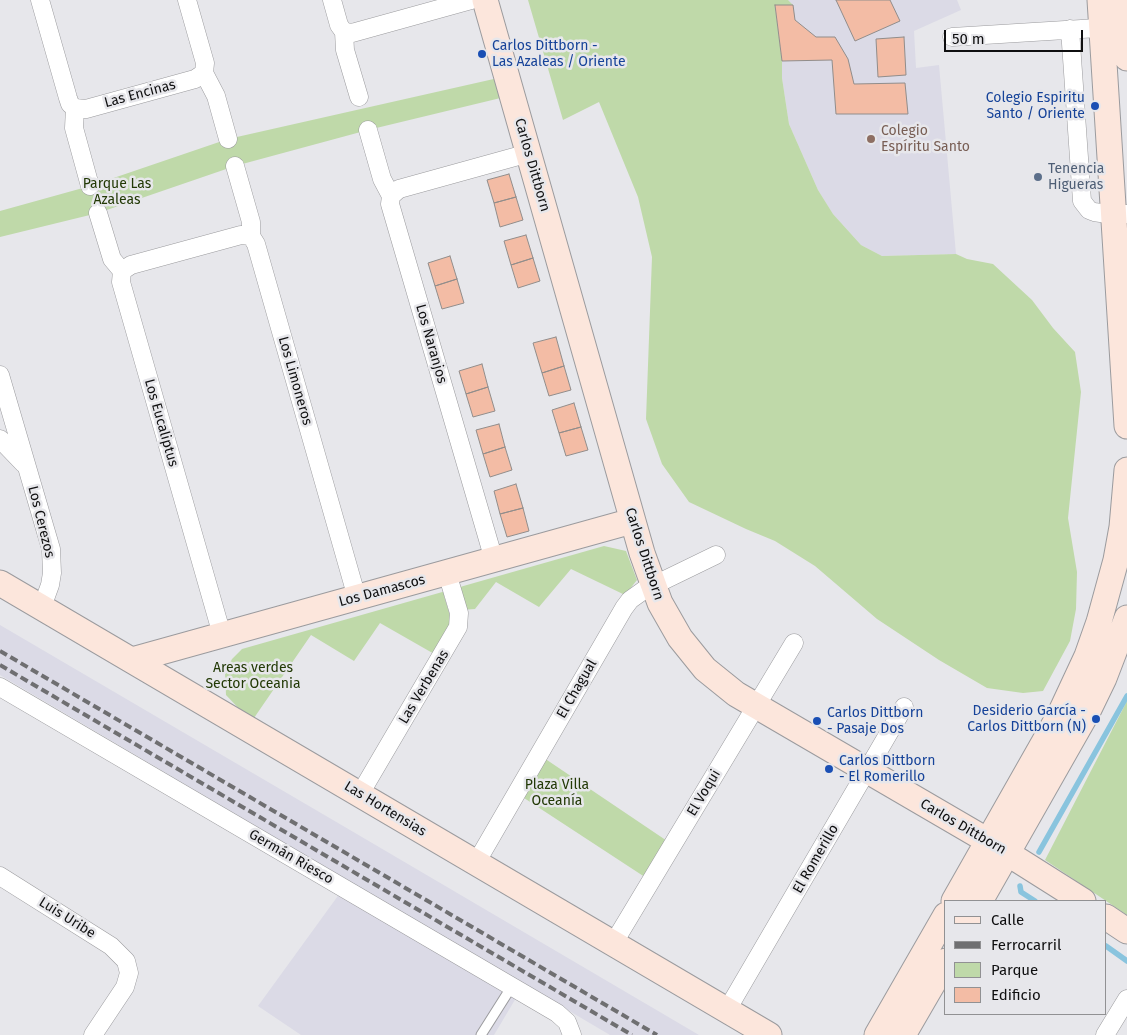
<!DOCTYPE html>
<meta charset="utf-8">
<style>
body{margin:0}
#map{position:relative;width:1127px;height:1035px;overflow:hidden;background:#e7e7eb;font-family:"Fira Sans",sans-serif}
canvas{display:block}
.legend{position:absolute;left:944px;top:900px;width:162px;height:115px;box-sizing:border-box;background:#e7e7eb;border:1px solid #919193;margin:0;padding:6px 9px;list-style:none;font-size:15px;color:#0f0f10}
.legend li{display:flex;align-items:center;gap:10px;height:25px}
.legend b{width:25px;border:1px solid #919193}
.scale{position:absolute;left:944px;top:30px;width:139px;height:22px;box-sizing:border-box;border:2px solid #0f0f10;border-top:0;padding-left:6px;font-size:15px;line-height:18px;white-space:nowrap;color:#0f0f10;-webkit-text-stroke:4px #e7e7eb;paint-order:stroke}
</style>
<div id="map">
<canvas width="1127" height="1035"></canvas>
<ul class="legend">
<li><b style="height:6px;background:#fce6dc"></b>Calle</li>
<li><b style="height:6px;background:#6f6f71"></b>Ferrocarril</li>
<li><b style="height:14px;background:#bfd9a9"></b>Parque</li>
<li><b style="height:14px;background:#f3bca5"></b>Edificio</li>
</ul>
<div class="scale">50 m</div>
</div>
<script>
const ctx = document.querySelector('canvas').getContext('2d');
ctx.lineJoin = 'round';
function fill(path, color) {
  ctx.fillStyle = color;
  ctx.fill(path, 'evenodd');
}
function shape(rows) {
  const path = new Path2D();
  for (const r of rows) {
    path.moveTo(r[0], r[1]);
    for (let i = 2; i < r.length; i += 2) path.lineTo(r[i], r[i + 1]);
  }
  return path;
}
function strokePath(path, color, width, dash) {
  ctx.strokeStyle = color;
  ctx.lineWidth = width;
  ctx.lineCap = dash ? 'butt' : 'round';
  ctx.setLineDash(dash || []);
  ctx.stroke(path);
}
function write(font, color, halo, rows, align = 'center') {
  ctx.font = font + ' "Fira Sans",sans-serif';
  ctx.lineWidth = 5;
  ctx.setLineDash([]);
  ctx.textBaseline = 'middle';
  ctx.strokeStyle = halo;
  ctx.fillStyle = color;
  for (const [text, x, y, turn = 0] of rows) {
    ctx.save();
    ctx.translate(x, y);
    ctx.rotate((+turn || 0) * Math.PI / 180);
    ctx.textAlign = isNaN(turn) ? turn : align;
    if (halo) ctx.strokeText(text, 0, 0);
    ctx.fillText(text, 0, 0);
    ctx.restore();
  }
}
const built = shape([
 [788,0,957,0,961,10,914,31,916,68,939,65,956,254,882,256,861,245,833,214,818,190,789,124,782,78,782,61,775,5,792,5],
 [0,625,350,830,699,1035,610,1035,0,675],
 [340,893,516,998,494,1035,301,1035,258,1006]
]);
const green = shape([
 [528,0,788,0,793,5,775,6,782,61,782,78,789,124,818,190,833,214,861,245,882,256,956,254,967,259,993,264,1032,300,1053,328,1075,352,1081,392,1068,518,1077,572,1076,609,1070,641,1043,691,1023,693,987,688,939,660,877,619,815,566,775,541,746,529,689,502,662,464,646,419,652,257,638,197,599,102,563,120],
 [507,76,513,95,368,130,235,166,98,213,0,237,0,211,90,186,228,139],
 [604,546,626,551,637,580,625,595,571,569,539,607,496,582,475,609,461,610,456,593,444,596,452,622,436,655,380,623,354,661,311,635,254,718,245,715,226,695,225,674,232,659,242,649],
 [1127,701,1127,915,1045,860],
 [544,758,679,849,657,885,521,796]
]);
const stream = shape([
 [1039,852,1127,696],
 [1020,886,1021,892,1035,901],
 [1106,946,1127,961]
]);
const building = shape([
 [836,0,890,0,900,21,855,41,836,0],
 [775,5,793,5,795,20,816,37,835,37,848,59,854,84,905,83,908,114,836,114,832,60,782,61,775,5],
 [904,37,906,75,878,77,876,39,904,37],
 [509,174,516,197,494,203,487,180,509,174],
 [516,197,523,220,500,227,494,203,516,197],
 [526,235,533,258,511,265,504,241,526,235],
 [450,256,457,279,435,286,428,263,450,256],
 [533,258,540,281,518,288,511,265,533,258],
 [457,279,464,303,442,309,435,286,457,279],
 [556,337,564,366,542,373,533,343,556,337],
 [482,364,488,387,466,394,459,371,482,364],
 [564,366,571,390,549,396,542,373,564,366],
 [488,387,495,411,473,417,466,394,488,387],
 [574,403,581,427,559,433,552,410,574,403],
 [499,424,505,447,483,454,476,430,499,424],
 [581,427,588,450,566,456,559,433,581,427],
 [505,447,512,470,490,477,483,454,505,447],
 [516,484,523,508,500,514,494,491,516,484],
 [523,508,529,531,507,537,500,514,523,508]
]);
const lane = shape([
 [481,1035,512,986]
]);
const street = shape([
 [40,0,68,98,70,104,75,108],
 [187,0,205,63,204,73],
 [332,0,339,25,344,32,345,50,359,97],
 [1070,29,1082,201,1089,210,1094,212,1114,215,1127,214],
 [344,32,352,33,471,0],
 [952,37,1114,27],
 [204,73,216,96,228,139],
 [75,108,86,109,195,79,204,73],
 [75,108,74,128,90,186],
 [368,130,382,179,391,196,390,204,494,560],
 [235,166,251,222,251,236,256,244,357,598],
 [391,196,399,189,529,153],
 [98,213,112,259,122,271],
 [122,271,121,282,222,635],
 [122,271,131,265,241,235,251,236],
 [0,375,51,549,52,573,50,585,42,607],
 [0,439,24,464],
 [0,687,557,1013,567,1022,572,1035],
 [360,794,458,627,459,613,447,573],
 [476,863,624,608,630,600,644,590,716,555],
 [0,876,111,946,126,961,129,973,125,987,93,1035],
 [613,944,794,643],
 [727,1010,904,707],
 [1105,1035,1127,999]
]);
const secondary = shape([
 [485,0,642,553,660,603,680,638,705,669,736,694,988,841,1083,901],
 [1100,0,1127,426],
 [1123,0,1127,58],
 [0,583,769,1035],
 [132,660,632,521],
 [954,901,1059,716,1087,656,1099,622,1116,560,1122,527,1127,470],
 [980,901,1088,711,1104,678,1127,618],
 [1106,917,1127,931],
 [877,1035,946,915],
 [903,1035,946,961]
]);
const rail = shape([
 [0,651,657,1035],
 [0,665,632,1035]
]);
const markers = [
 [482,54,5,"#1a4fb4"],
 [1095,106,5,"#1a4fb4"],
 [871,139,5,"#8d6e63"],
 [1038,177,5,"#5c6f8a"],
 [1096,719,5,"#1a4fb4"],
 [817,721,5,"#1a4fb4"],
 [829,769,5,"#1a4fb4"]
];
const transitNames = [
 ["Carlos Dittborn -",492,46],
 ["Las Azaleas / Oriente",492,62],
 ["Colegio Espiritu",1085,98,"right"],
 ["Santo / Oriente",1085,114,"right"],
 ["Desiderio García -",1086,711,"right"],
 ["Carlos Dittborn (N)",1086,727,"right"],
 ["Carlos Dittborn",827,713],
 ["- Pasaje Dos",827,729],
 ["Carlos Dittborn",839,761],
 ["- El Romerillo",839,777]
];
const streetNames = [
 ["Las Encinas",140,94,-15],
 ["Carlos Dittborn",532,165,74],
 ["Los Naranjos",431,344,74],
 ["Los Limoneros",295,381,74],
 ["Los Eucaliptus",161,423,74],
 ["Los Cerezos",41,522,76],
 ["Carlos Dittborn",644,554,72],
 ["Los Damascos",382,591,-15],
 ["Las Verbenas",424,687,-59],
 ["El Chagual",577,689,-60],
 ["El Voqui",704,793,-59],
 ["Las Hortensias",385,809,31],
 ["Carlos Dittborn",963,827,30],
 ["Germán Riesco",291,857,30],
 ["El Romerillo",816,859,-60],
 ["Luis Uribe",67,918,32]
];
const educationNames = [
 ["Colegio",881,131],
 ["Espíritu Santo",881,147]
];
const serviceNames = [
 ["Tenencia",1048,169],
 ["Higueras",1048,185]
];
const parkNames = [
 ["Parque Las",117,184],
 ["Azaleas",117,200],
 ["Areas verdes",253,668],
 ["Sector Oceania",253,684],
 ["Plaza Villa",557,785],
 ["Oceanía",557,801]
];
fill(built, '#dbdae6');
fill(green, '#bfd9a9');
strokePath(stream, '#89c4de', 5.5);
fill(building, '#f3bca5');
strokePath(building, '#918d8b', 1);
strokePath(lane, '#9b9b9e', 11);
strokePath(street, '#9b9b9e', 19);
strokePath(secondary, '#9b9b9e', 27);
strokePath(lane, '#fff', 9);
strokePath(street, '#fff', 18);
strokePath(secondary, '#fce6dc', 25);
strokePath(rail, '#6f6f71', 4, [8, 4]);
for (const [x, y, r, color] of markers) {
  const dot = new Path2D();
  dot.arc(x, y, r, 0, 2 * Math.PI);
  ctx.fillStyle = color;
  ctx.fill(dot);
  strokePath(dot, '#e7e7eb', 2);
}
write('14px', '#164399', '#e7e7eb', transitNames, 'left');
write('14px', '#0f0f10', '#e7e7eb', streetNames);
write('14px', '#785e54', '#e7e7eb', educationNames, 'left');
write('14px', '#4e5e75', '#e7e7eb', serviceNames, 'left');
write('14px', '#223905', '#e7e7eb', parkNames);
</script>
